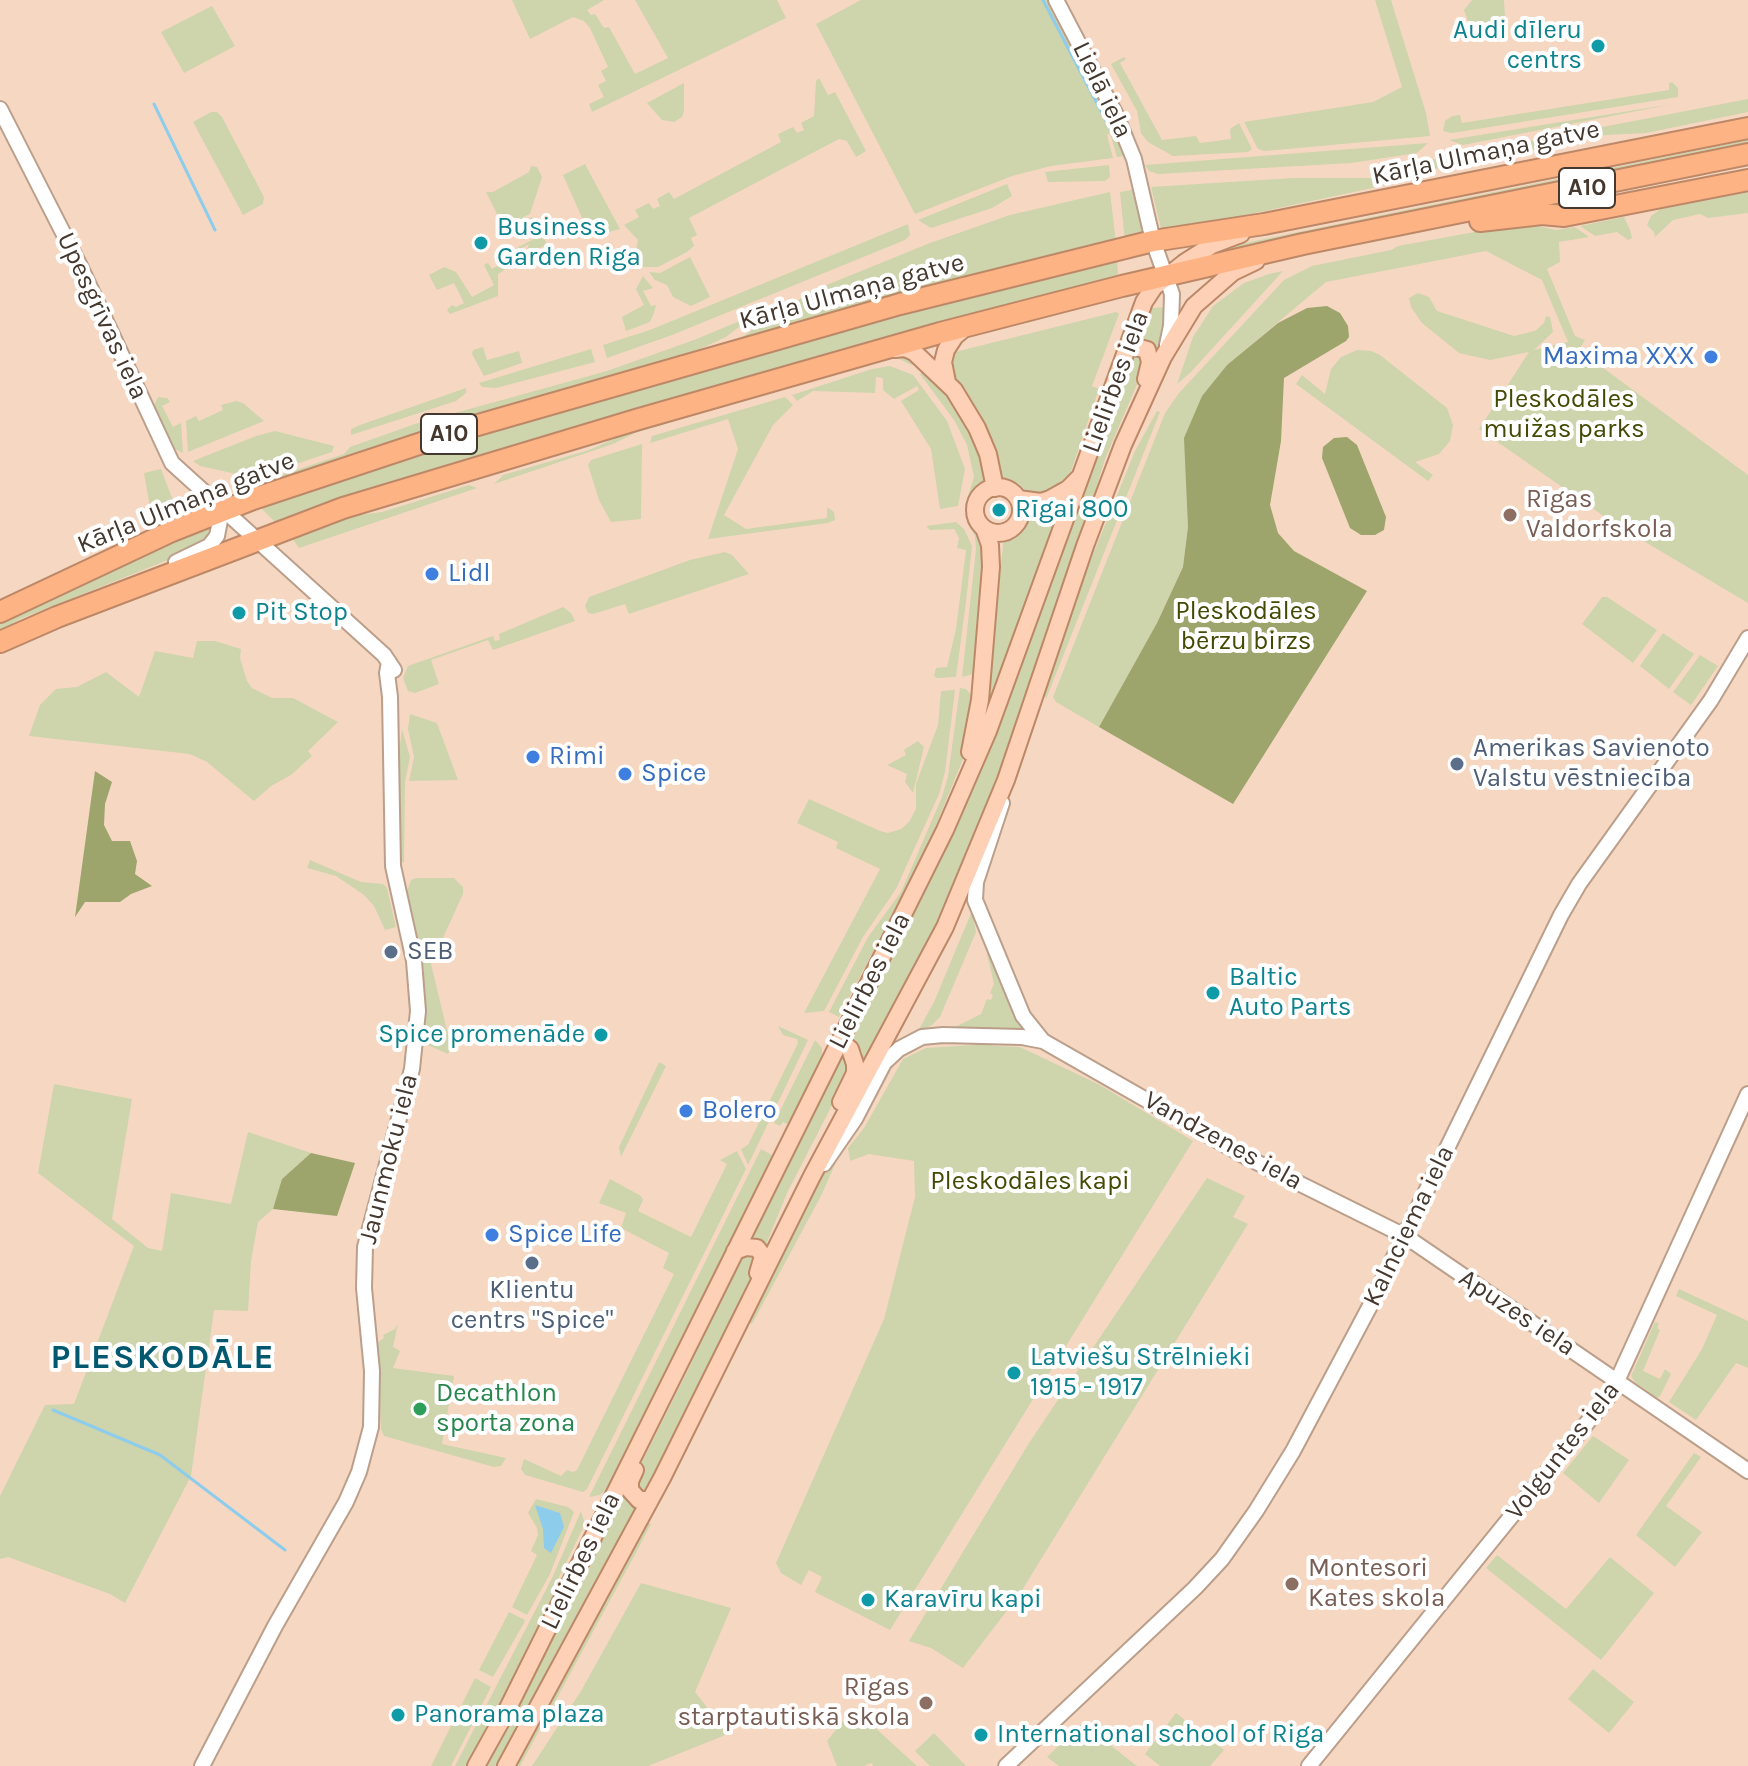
<!DOCTYPE html>
<meta charset="utf-8">
<style>
body{margin:0}
canvas{display:block;background:#f6d8c2}
</style>
<canvas width="1748" height="1766"></canvas>
<script>
const ctx = document.querySelector('canvas').getContext('2d');
ctx.lineJoin = 'round';
function fill(path, color) {
  ctx.fillStyle = color;
  ctx.fill(path, 'evenodd');
}
function shape(rows) {
  const path = new Path2D();
  for (const r of rows) {
    if (r.length === 3) {
      path.moveTo(r[0] + r[2], r[1]);
      path.arc(r[0], r[1], r[2], 0, 2 * Math.PI);
      continue;
    }
    path.moveTo(r[0], r[1]);
    for (let i = 2; i < r.length; i += 2) path.lineTo(r[i], r[i + 1]);
  }
  return path;
}
function strokePath(path, color, width, dash) {
  ctx.strokeStyle = color;
  ctx.lineWidth = width;
  ctx.lineCap = dash ? 'butt' : 'round';
  ctx.setLineDash(dash || []);
  ctx.stroke(path);
}
function write(font, color, halo, rows, align = 'center') {
  ctx.font = font + ' Karla,sans-serif';
  ctx.lineWidth = 8;
  ctx.setLineDash([]);
  ctx.textBaseline = 'middle';
  ctx.strokeStyle = halo;
  ctx.fillStyle = color;
  for (const [text, x, y, turn = 0] of rows) {
    ctx.save();
    ctx.translate(x, y);
    ctx.rotate((+turn || 0) * Math.PI / 180);
    ctx.textAlign = isNaN(turn) ? turn : align;
    if (halo) ctx.strokeText(text, 0, 0);
    ctx.fillText(text, 0, 0);
    ctx.restore();
  }
}
const green = shape([
 [512,0,604,0,587,10,591,15,595,14,604,28,609,27,635,74,668,58,635,0,777,0,786,18,592,112,589,104,604,97,598,85,606,81,601,71,608,67,590,28,584,21,573,17,530,39],
 [861,0,1049,0,1104,103,1124,156,1117,157,1110,133,1107,135,1113,158,1051,166,1012,176,915,214,816,24],
 [1375,0,1391,0,1426,113,1430,136,1265,151,1258,149,1244,122,1373,102,1402,87],
 [1472,0,1504,0,1505,18,1498,23,1483,27,1469,24,1464,10],
 [212,6,235,46,184,73,161,32],
 [1124,57,1126,59,1120,63,1162,140,1196,136,1200,143,1231,139,1230,129,1239,123,1252,149,1248,152,1173,156,1148,142,1141,133,1137,111,1111,64],
 [819,78,828,95,835,92,866,151,856,157,847,141,839,139,689,218,697,235,691,238,694,246,687,252,658,267,643,267,634,260,638,240,624,225,639,217,635,210,649,203,653,209,660,206,657,199,669,192,674,199,781,142,778,134,793,127,797,133,804,130,801,123,814,116,816,81],
 [1672,82,1678,88,1678,97,1452,133,1443,131,1445,121,1452,116,1460,115,1462,123,1669,90,1669,83],
 [684,83,684,111,682,117,674,122,662,120,647,103],
 [1748,99,1748,112,1646,133,1606,135,1443,168,1424,170,1395,167],
 [1673,104,1463,145,1449,140],
 [211,112,217,112,222,117,264,197,263,204,243,215,193,122],
 [1748,140,1748,146,1194,260,1235,245],
 [1428,143,1417,153,1351,163,1158,174,1149,171,1145,165],
 [585,164,593,179,620,229,598,235,583,220,563,175],
 [1109,165,1110,177,1105,181,1048,182,1045,172],
 [531,166,537,167,542,177,530,214,523,217,525,221,532,217,547,244,523,258,515,254,527,249,529,244,510,254,518,261,498,274,498,296,450,314,447,310,452,305,456,307,464,303,454,283,437,290,429,275,444,267,456,272,472,297,494,285,484,265,488,263,492,269,508,260,505,254,534,239,525,222,506,232,486,192,493,192,529,172],
 [1293,178,1406,178,1405,181,1162,233,1151,187],
 [1007,184,1012,196,992,208,931,228,918,220],
 [1132,190,1144,237,1125,242,1120,192],
 [1110,192,1116,243,731,344,812,291,930,243,1010,215],
 [1748,192,1748,213,1708,218,1700,214,1673,220,1655,237,1654,232,1647,225,1651,216,1661,209],
 [1624,217,1630,230,1632,238,1628,240,1617,232,1595,236,1580,226],
 [1524,223,1556,230,1575,227,1589,237,1559,242,1560,262,1547,269,1575,336,1585,340,1579,350,1748,475,1748,603,1615,524,1479,429,1529,352,1490,360,1459,353,1422,323,1411,307,1409,298,1418,293,1429,297,1437,311,1514,336,1535,331,1544,323,1546,316,1550,317,1553,332,1534,350,1568,342,1542,280,1486,251,1326,282,1227,365,1202,396,1186,439,1188,527,1183,567,1157,623,1099,727,1056,702,1053,697,1165,413,1179,393,1284,280,1312,266,1391,250,1398,246],
 [908,224,910,235,905,240,672,335,607,358,603,345,650,330],
 [690,257,710,297,691,306,673,297,667,285,655,280,649,272,660,273],
 [1117,257,1118,276,916,329,693,395,277,524,259,506,299,491,805,337],
 [1283,271,1190,373,1177,384,1193,337,1213,306,1244,283,1269,274],
 [643,276,653,288,643,291,651,306,656,305,654,313,650,322,626,331,622,317,644,305,636,289],
 [1166,307,1162,338,1155,352,1151,344,1138,339,1152,308],
 [1116,312,1119,314,1092,386,1099,389,1068,480,1048,496,1024,494,1004,480,993,448,950,373,949,357,959,351],
 [754,315,726,337,691,353,253,490,251,485,344,454,350,447,415,424,607,371,694,340],
 [483,347,487,360,519,351,522,363,484,376,472,354,473,350],
 [591,349,595,362,496,388,482,387,479,383],
 [1357,350,1371,351,1380,355,1447,408,1453,425,1450,441,1439,454,1415,462,1433,475,1428,481,1296,384,1302,375,1325,394,1331,369,1341,357],
 [896,354,919,360,912,365,899,359,884,359,635,433,613,444,494,484,503,475,589,450,630,432],
 [1133,355,1141,355,1144,368,1105,459,1078,549,999,780,943,918,864,1068,862,1051,848,1037,953,831],
 [890,366,913,375,947,421,965,469,958,506,940,509,931,449,901,401,919,390,917,386,894,399,883,390,883,378,876,377,875,393,813,391,797,401,792,395,872,369],
 [927,368,944,388,969,426,984,462,986,477,970,504,965,505,974,477,967,445,954,420,920,374],
 [466,388,466,393,456,401,351,435,351,429,360,425],
 [158,397,167,398,170,402,162,406,173,427,181,423,183,453,171,447,153,408],
 [785,397,793,405,773,425,724,515,746,529,827,518,827,507,834,512,835,520,828,523,708,539,738,449,728,419,650,443,652,436],
 [236,401,243,403,264,421,188,452,186,421,196,416,199,421,223,410,221,405],
 [1157,411,1160,412,1046,699,1044,692,1079,589,1135,451],
 [275,431,334,446,332,452,254,478,200,466,193,461,256,436],
 [642,444,641,519,611,522,599,500,588,465,591,460],
 [161,469,174,503,151,513,144,473],
 [469,485,477,488,299,548,292,538,352,516,382,512],
 [1066,496,982,727,1004,537,1021,528,1027,508],
 [215,522,216,525,203,546,20,619,0,631,0,624,147,552],
 [956,522,964,529,972,546,966,602,956,677,937,678,934,676,936,668,947,667,956,629,966,550,957,548,959,538,954,529,930,530,926,526],
 [967,522,972,522,987,546,976,669,973,674,962,677,976,549,975,536],
 [725,552,732,555,749,574,629,614,625,604,593,614,588,613,585,606,589,597,690,560],
 [1602,597,1607,597,1657,630,1633,663,1582,624],
 [563,607,571,613,575,621,493,650,488,640,431,660,439,684,415,693,408,691,403,678,408,666,493,636,495,641,500,640,499,634],
 [1663,633,1694,654,1669,689,1640,666],
 [197,641,215,641,241,649,240,658,247,681,252,688,272,698,293,698,338,722,308,751,312,756,291,775,271,786,254,801,207,762,190,754,29,736,40,705,56,689,77,687,106,672,139,697,155,651,193,658],
 [1700,655,1718,666,1691,705,1673,692],
 [960,688,966,689,975,699,969,742,963,759,925,852,839,1017,829,1012,868,937,901,892,942,797,948,776],
 [955,690,945,772,939,794,896,889,863,937,824,1011,804,1013,880,869,836,848,838,842,797,823,809,799,880,831,888,833,901,829,909,822,916,809,916,784,938,725,941,691],
 [410,714,437,723,458,780,409,781,414,757,408,729],
 [402,729,410,757,405,782,404,863,399,860,398,761],
 [918,741,924,747,913,793,905,782,907,774,887,765,906,755,904,750],
 [310,860,361,882,383,884,387,888,396,927,385,930,374,906,364,895,336,876,307,868],
 [416,878,454,878,463,887,463,894,431,964,451,1047,448,1054,425,1044,424,969,407,891,411,880],
 [972,911,976,932,940,1017,932,1025,917,1033,934,1002],
 [989,951,1024,1026,1024,1030,961,1030,955,1027,981,1014,987,999,991,1000,993,995,990,993,994,984,987,954],
 [778,1026,808,1040,748,1165,741,1149,748,1145,798,1043,797,1039,783,1035],
 [815,1040,822,1048,822,1061,815,1080,787,1124,783,1122,780,1126,774,1123],
 [990,1044,994,1046,1020,1047,1100,1085,1193,1141,890,1630,815,1592,822,1577,809,1570,801,1585,781,1573,776,1563,884,1319,915,1197,914,1161,869,1154,850,1161,848,1148,864,1128,903,1059,926,1048],
 [841,1051,844,1053,848,1064,847,1076,787,1193,765,1247,747,1240],
 [659,1062,666,1066,621,1157,619,1147],
 [887,1068,890,1072,861,1124,840,1153,821,1196,752,1324,748,1322,820,1179,852,1131],
 [54,1084,132,1099,112,1219,148,1248,162,1251,171,1193,231,1204,248,1132,311,1153,283,1178,273,1209,258,1222,251,1261,248,1311,214,1310,191,1476,125,1603,110,1594,8,1557,0,1559,0,1496,45,1405,74,1404,134,1246,38,1173],
 [761,1149,772,1155,734,1240,610,1487,600,1495,589,1497],
 [737,1151,746,1169,587,1489,583,1492,525,1475,521,1469,524,1459,561,1476,567,1470,573,1472,577,1470,674,1274,663,1268,669,1253,621,1228,626,1213,599,1203,610,1179,641,1196,643,1200,638,1211,691,1237,727,1164,720,1160],
 [1207,1178,1245,1196,1233,1217,1248,1224,1019,1595,963,1668,931,1648,909,1641,1029,1443],
 [743,1253,754,1255,756,1267,752,1279,648,1490,637,1490,634,1478,690,1366,713,1311],
 [1679,1289,1748,1321,1748,1368,1736,1363,1696,1420,1669,1402,1702,1349,1717,1315,1676,1296],
 [1655,1322,1659,1323,1657,1328,1660,1330,1643,1371,1660,1379,1665,1369,1671,1374,1660,1396,1657,1398,1636,1383,1631,1376],
 [398,1323,393,1347,400,1351,393,1368,454,1376,442,1444,506,1458,501,1466,494,1467,384,1436,381,1429,378,1342,384,1338,383,1335,395,1329],
 [1593,1436,1629,1460,1599,1503,1563,1473],
 [1694,1453,1701,1457,1666,1506,1702,1532,1675,1567,1636,1535],
 [624,1491,629,1503,638,1508,499,1766,487,1766],
 [536,1499,568,1507,574,1512,550,1574,527,1615,512,1607,537,1555,531,1551,538,1535,537,1528,528,1513],
 [581,1511,585,1524,559,1577,549,1609,471,1766,455,1766,553,1576],
 [647,1522,651,1524,632,1560,520,1766,514,1766],
 [1497,1555,1566,1609,1610,1557,1654,1593,1601,1660,1486,1568],
 [641,1583,731,1608,695,1692,728,1734,648,1766,532,1766,581,1691],
 [509,1612,525,1620,524,1623,493,1677,479,1670],
 [1593,1669,1634,1702,1609,1733,1568,1699],
 [475,1678,491,1687,451,1766,431,1766],
 [854,1707,859,1713,917,1766,873,1766,872,1763,864,1766,837,1766,827,1741],
 [1176,1713,1224,1750,1210,1766,1160,1766,1145,1754],
 [1082,1723,1137,1766,1059,1766,1047,1757],
 [934,1733,966,1766,930,1766,915,1751]
]);
const forest = shape([
 [1327,306,1340,313,1348,326,1349,337,1346,341,1284,378,1281,441,1270,505,1278,533,1294,551,1367,591,1233,804,1099,727,1157,623,1183,567,1188,527,1184,438,1202,396,1227,365,1278,323,1307,308],
 [1347,437,1357,445,1386,517,1384,530,1375,535,1361,535,1350,528,1322,458,1323,447,1334,438],
 [95,771,112,782,105,804,104,825,112,841,130,841,137,861,135,874,152,886,131,894,120,902,85,902,75,917],
 [311,1153,355,1163,337,1216,273,1209,282,1179]
]);
const water = shape([
 [535,1505,560,1513,564,1527,551,1553,544,1548,543,1529]
]);
const stream = shape([
 [1043,0,1112,132],
 [154,104,215,230],
 [53,1410,160,1455,285,1550]
]);
const minor = shape([
 [1056,0,1116,115,1134,159,1153,241,1172,294,1171,326,1167,345],
 [0,109,80,266,172,463,384,655,394,670],
 [176,562,209,546,217,536,222,510],
 [1002,803,976,882,975,900,1023,1016,1043,1041],
 [824,1164,855,1119,884,1063,899,1049,922,1037,943,1035,1022,1037,1043,1041,1248,1158,1405,1236,1748,1471],
 [202,1766,275,1626,346,1502,359,1472,371,1427,372,1371,364,1288,365,1247,412,1069,418,1011,414,961,393,866,390,697,387,673,389,662],
 [1006,1766,1195,1588,1222,1559,1256,1511,1293,1451,1371,1304,1561,915,1579,884,1711,700,1748,638],
 [1309,1766,1612,1392,1748,1094]
]);
const major = shape([
 [895,349,905,348,914,352,954,390,977,428,988,454,995,488],
 [1128,349,1136,347,1147,350,1150,362,1146,379],
 [947,382,943,362,946,350,955,336,967,326],
 [998,510,23],
 [1018,499,1041,502,1050,499,1068,489,1079,478],
 [970,752,980,700,991,567,990,545,984,528],
 [840,1041,850,1049,855,1064,855,1073,841,1102],
 [735,1251,746,1247,757,1248,763,1256,758,1273],
 [635,1470,630,1481,630,1490,639,1500,650,1500],
 [476,1766,506,1712,945,830,988,731,1144,302,1154,287,1184,263,1212,245,1241,234],
 [506,1766,662,1478,812,1176,945,927,1006,780,1085,546,1123,445,1163,357,1194,306,1233,272,1256,261]
]);
const highway = shape([
 [1480,221,1542,214,1564,216,1748,180],
 [0,612,172,531,253,499,464,429,900,304,1153,241,1264,224,1748,128],
 [0,642,57,617,343,508,639,419,940,333,1122,286,1303,244,1748,154]
]);
const markers = [
 [1598,46,8,"#0f9aa8"],
 [481,243,8,"#0f9aa8"],
 [1711,357,8,"#3f7fe0"],
 [999,510,8,"#0f9aa8"],
 [1510,515,8,"#8d6e63"],
 [432,574,8,"#3f7fe0"],
 [239,613,8,"#0f9aa8"],
 [533,757,8,"#3f7fe0"],
 [1457,764,8,"#5c6f8a"],
 [625,774,8,"#3f7fe0"],
 [391,952,8,"#5c6f8a"],
 [1213,993,8,"#0f9aa8"],
 [601,1035,8,"#0f9aa8"],
 [686,1111,8,"#3f7fe0"],
 [492,1235,8,"#3f7fe0"],
 [532,1263,8,"#5c6f8a"],
 [1014,1373,8,"#0f9aa8"],
 [420,1409,8,"#2e9e5b"],
 [1292,1584,8,"#8d6e63"],
 [868,1600,8,"#0f9aa8"],
 [926,1703,8,"#8d6e63"],
 [398,1715,8,"#0f9aa8"],
 [981,1735,8,"#0f9aa8"]
];
const shields = [
 [1587,188,56],
 [449,434,56]
];
const shieldNames = [
 ["A10",1587,188],
 ["A10",449,434]
];
const cultureNames = [
 ["Audi dīleru",1582,31,"right"],
 ["centrs",1582,61,"right"],
 ["Business",497,228],
 ["Garden Riga",497,258],
 ["Rīgai 800",1015,510],
 ["Pit Stop",255,613],
 ["Baltic",1229,978],
 ["Auto Parts",1229,1008],
 ["Spice promenāde",585,1035,"right"],
 ["Latviešu Strēlnieki",1030,1358],
 ["1915 - 1917",1030,1388],
 ["Karavīru kapi",884,1600],
 ["Panorama plaza",414,1715],
 ["International school of Riga",997,1735]
];
const streetNames = [
 ["Lielā iela",1102,90,64],
 ["Kārļa Ulmaņa gatve",1486,153,-12],
 ["Kārļa Ulmaņa gatve",852,292,-15],
 ["Upesgrīvas iela",102,316,65],
 ["Lielirbes iela",1116,382,-70],
 ["Kārļa Ulmaņa gatve",186,503,-22],
 ["Lielirbes iela",870,981,-63],
 ["Vandzenes iela",1223,1141,29],
 ["Jaunmoku iela",389,1159,-76],
 ["Kalnciema iela",1409,1226,-64],
 ["Apuzes iela",1517,1313,34],
 ["Volguntes iela",1563,1451,-52],
 ["Lielirbes iela",581,1561,-64]
];
const shopNames = [
 ["Maxima XXX",1695,357,"right"],
 ["Lidl",448,574],
 ["Rimi",549,757],
 ["Spice",641,774],
 ["Bolero",702,1111],
 ["Spice Life",508,1235]
];
const parkNames = [
 ["Pleskodāles",1564,400],
 ["muižas parks",1564,430],
 ["Pleskodāles",1246,612],
 ["bērzu birzs",1246,642],
 ["Pleskodāles kapi",1030,1182]
];
const educationNames = [
 ["Rīgas",1526,500],
 ["Valdorfskola",1526,530],
 ["Montesori",1308,1569],
 ["Kates skola",1308,1599],
 ["Rīgas",910,1688,"right"],
 ["starptautiskā skola",910,1718,"right"]
];
const serviceNames = [
 ["Amerikas Savienoto",1473,749],
 ["Valstu vēstniecība",1473,779],
 ["SEB",407,952],
 ["Klientu",532,1291,"center"],
 ["centrs \"Spice\"",532,1321,"center"]
];
const leisureNames = [
 ["Decathlon",436,1394],
 ["sporta zona",436,1424]
];
const districtNames = [
 ["PLESKODĀLE",163,1358]
];
fill(green, '#ced4ac');
fill(forest, '#9da46c');
fill(water, '#8eccec');
strokePath(stream, '#8eccec', 3);
strokePath(minor, '#bb9f8b', 18);
strokePath(major, '#bd8867', 20);
strokePath(highway, '#bd8867', 24);
strokePath(minor, '#fff', 14);
strokePath(major, '#fed1b6', 16);
strokePath(highway, '#feb385', 20);
for (const [x, y, r, color] of markers) {
  const dot = new Path2D();
  dot.arc(x, y, r, 0, 2 * Math.PI);
  ctx.fillStyle = color;
  ctx.fill(dot);
  strokePath(dot, '#fff', 3);
}
for (const [x, y, w] of shields) {
  const box = new Path2D();
  box.roundRect(x - w / 2, y - 20, w, 40, 6);
  ctx.fillStyle = '#fff';
  ctx.fill(box);
  strokePath(box, '#44382f', 2);
}
write('bold 24px', '#44382f', null, shieldNames);
write('26px', '#0d838f', '#fff', cultureNames, 'left');
write('26px', '#44382f', '#fff', streetNames);
write('26px', '#366cbe', '#fff', shopNames, 'left');
write('26px', '#444903', '#fff', parkNames);
write('26px', '#785e54', '#fff', educationNames, 'left');
write('26px', '#4e5e75', '#fff', serviceNames, 'left');
write('26px', '#27864d', '#fff', leisureNames, 'left');
ctx.letterSpacing = '2px';
write('bold 34px', '#01586f', '#fff', districtNames);
ctx.letterSpacing = '0px';
</script>
